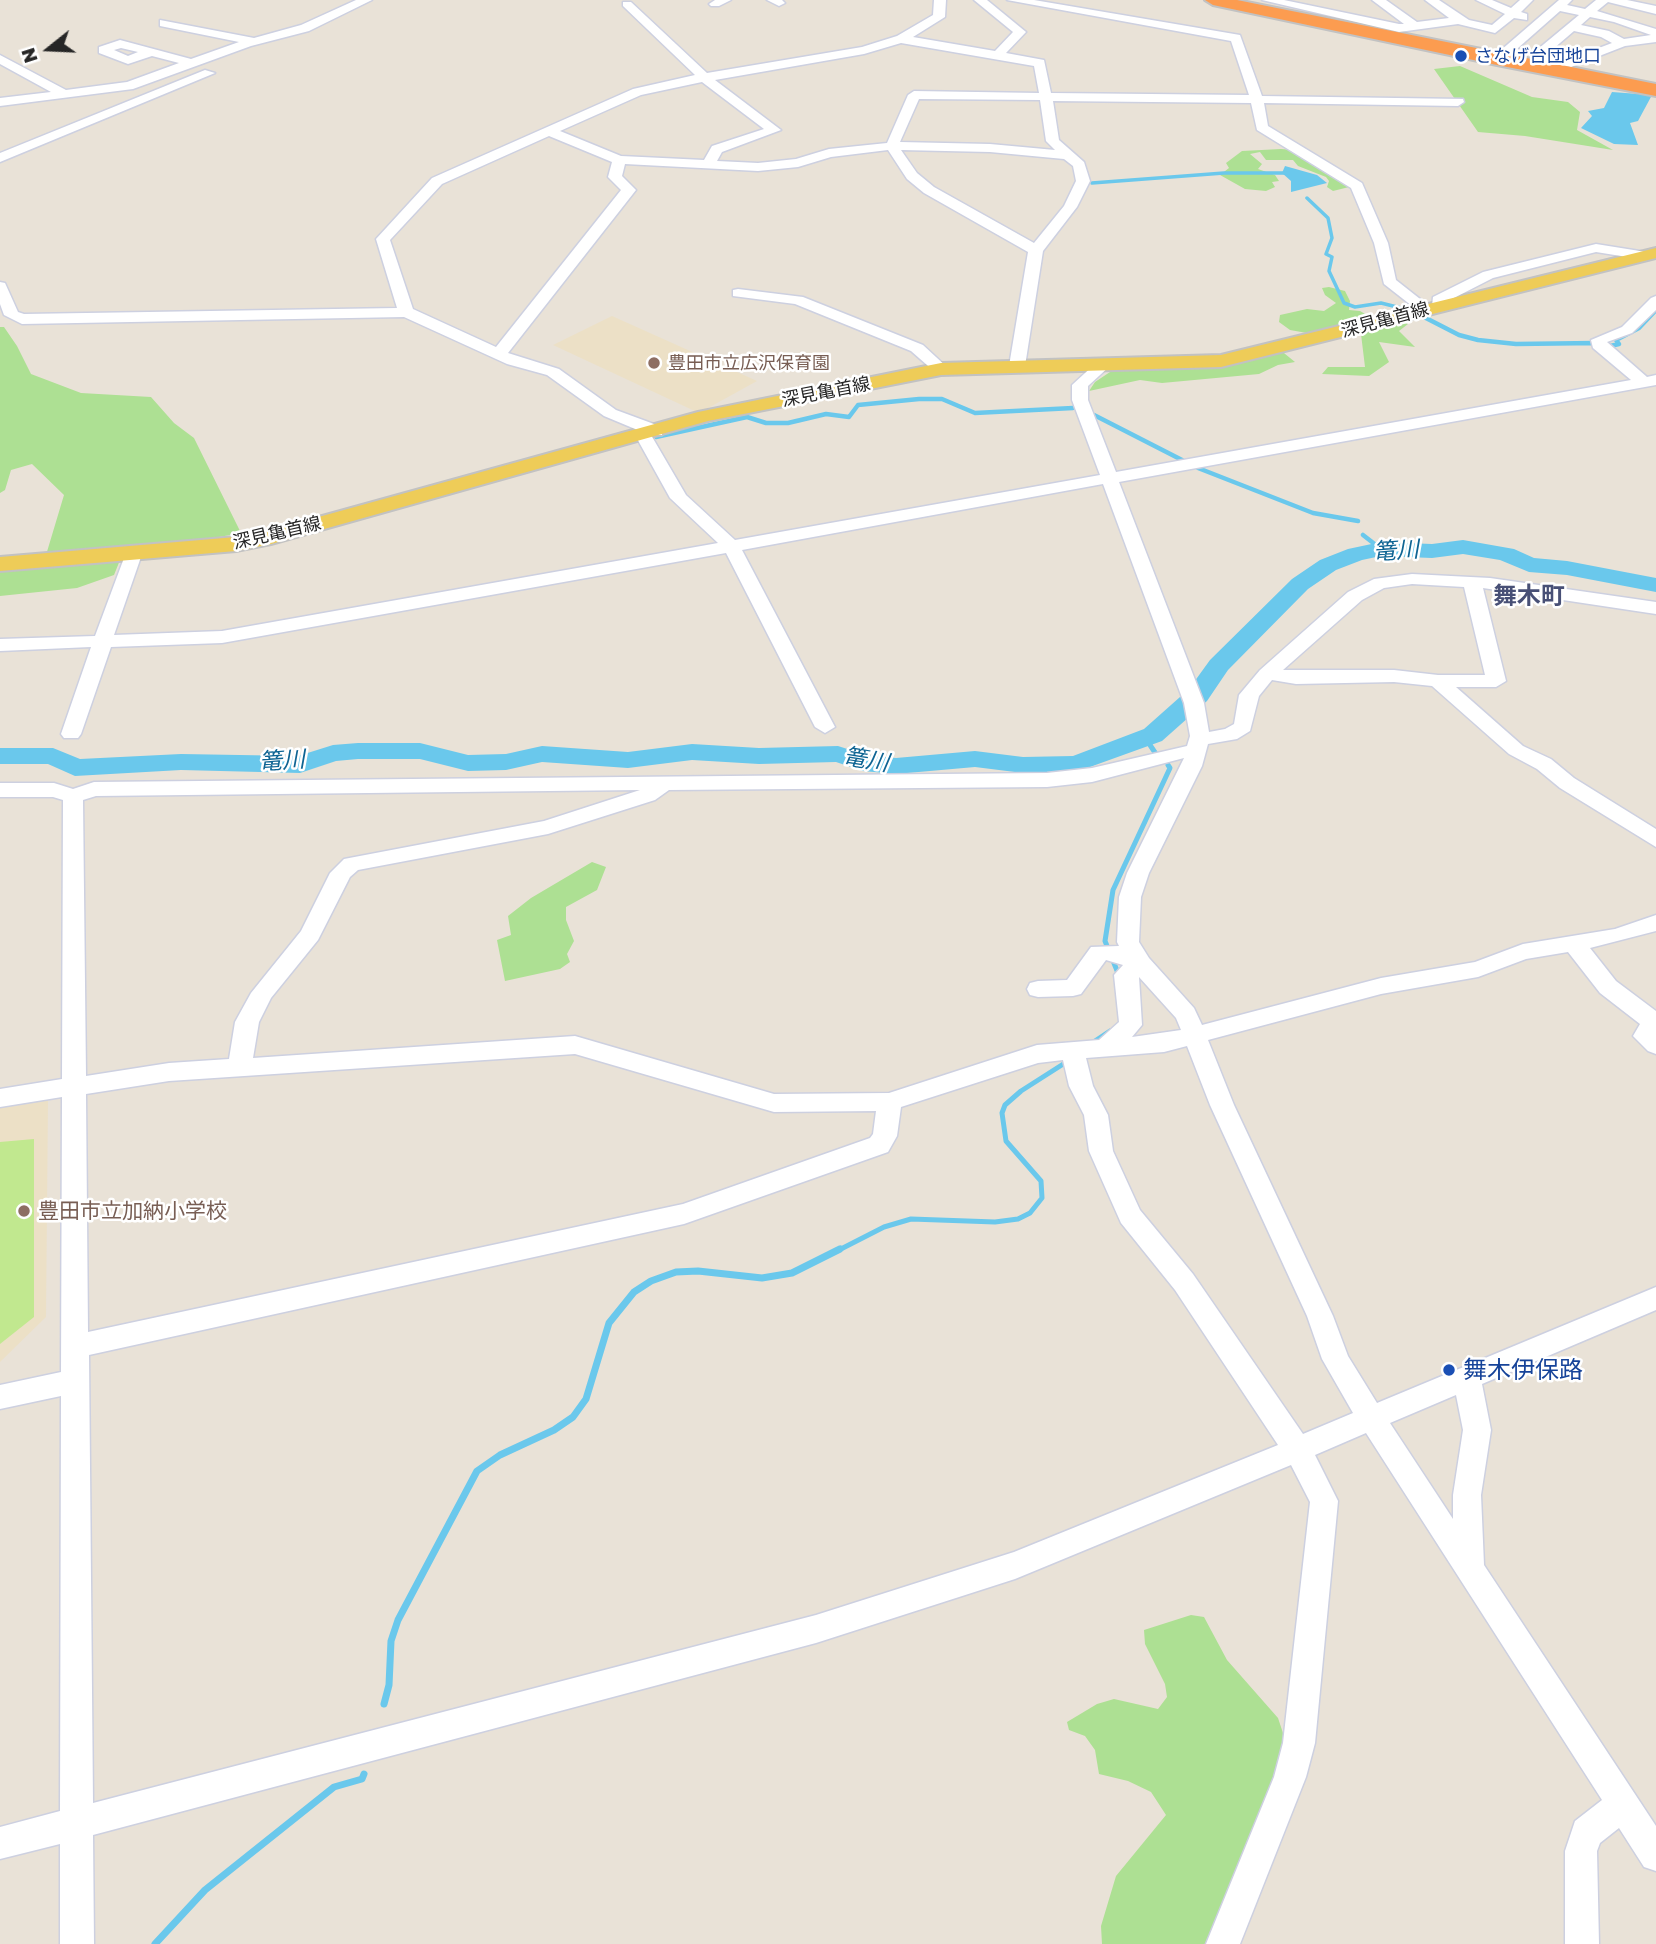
<!DOCTYPE html>
<meta charset="utf-8">
<style>
body{margin:0}
#map{position:relative;width:1656px;height:1944px;overflow:hidden;background:#e9e2d7;font-family:"Golos Text",sans-serif}
canvas{display:block}
.north{position:absolute;left:14px;top:14px;width:70px;height:70px;-webkit-text-stroke:5px #fff;paint-order:stroke;rotate:252deg;font-size:19px;font-weight:700;line-height:28px;text-align:center;color:#262626}
.north::after{content:'';display:block;margin:auto;width:24px;height:32px;background:#262626;clip-path:polygon(50% 0,100% 100%,50% 72%,0 100%)}
</style>
<div id="map">
<canvas width="1656" height="1944"></canvas>
<div class="north">N</div>
</div>
<script>
const ctx = document.querySelector('canvas').getContext('2d');
ctx.lineJoin = 'round';
function fill(path, color) {
  ctx.fillStyle = color;
  ctx.fill(path, 'evenodd');
}
function shape(rows) {
  const path = new Path2D();
  for (const r of rows) {
    path.moveTo(r[0], r[1]);
    for (let i = 2; i < r.length; i += 2) path.lineTo(r[i], r[i + 1]);
  }
  return path;
}
function strokePath(path, color, width, dash) {
  ctx.strokeStyle = color;
  ctx.lineWidth = width;
  ctx.lineCap = dash ? 'butt' : 'round';
  ctx.setLineDash(dash || []);
  ctx.stroke(path);
}
function write(font, color, halo, rows, align = 'center') {
  ctx.font = font + ' "Golos Text","Noto Sans JP",sans-serif';
  ctx.lineWidth = 5;
  ctx.setLineDash([]);
  ctx.textBaseline = 'middle';
  ctx.strokeStyle = halo;
  ctx.fillStyle = color;
  for (const [text, x, y, turn = 0] of rows) {
    ctx.save();
    ctx.translate(x, y);
    ctx.rotate((+turn || 0) * Math.PI / 180);
    ctx.textAlign = isNaN(turn) ? turn : align;
    if (halo) ctx.strokeText(text, 0, 0);
    ctx.fillText(text, 0, 0);
    ctx.restore();
  }
}
const education = shape([
 [612,316,757,381,699,413,553,345],
 [48,1099,46,1317,0,1362,0,1106]
]);
const green = shape([
 [1460,66,1532,97,1568,102,1580,112,1577,130,1613,150,1525,136,1478,132,1434,69],
 [1281,149,1294,150,1353,186,1333,191,1327,187,1329,181,1326,177,1298,166,1293,160,1266,160,1260,152,1250,154,1262,164,1258,169,1275,175,1279,181,1272,182,1275,187,1266,191,1245,189,1220,175,1229,168,1226,163,1242,151],
 [1329,287,1345,291,1350,301,1349,310,1360,311,1372,318,1370,322,1378,328,1400,322,1408,324,1399,331,1415,347,1379,342,1389,362,1369,376,1322,374,1328,367,1365,367,1361,334,1354,328,1318,335,1290,330,1279,322,1280,315,1307,309,1324,311,1336,303,1325,295,1322,288],
 [0,327,4,327,17,346,31,374,81,393,151,397,174,423,194,438,241,533,154,549,46,555,64,495,32,464,11,470,5,490,0,493],
 [1279,349,1295,362,1278,365,1259,374,1162,383,1140,380,1089,391,1095,382,1110,372],
 [120,560,114,575,77,588,0,596,0,569,48,568],
 [592,862,606,867,597,890,566,907,566,920,574,941,567,954,570,962,560,969,505,981,497,940,511,935,508,916,531,898],
 [1191,1615,1204,1617,1227,1660,1278,1718,1287,1745,1210,1944,1102,1944,1101,1926,1116,1876,1166,1815,1151,1792,1128,1781,1099,1774,1095,1750,1085,1736,1069,1730,1067,1722,1097,1704,1114,1699,1158,1709,1167,1697,1165,1684,1145,1644,1144,1630]
]);
const pitch = shape([
 [34,1139,34,1317,0,1344,0,1142]
]);
const water = shape([
 [1612,92,1652,95,1638,121,1630,123,1638,145,1614,144,1581,128,1592,116,1588,111,1604,108],
 [1285,166,1317,175,1327,183,1291,192,1291,181,1282,173]
]);
const streamFar3 = shape([
 [1092,183,1224,173,1288,173],
 [1307,198,1328,218,1332,238,1326,254,1332,257,1329,271,1344,303,1355,307,1381,303,1409,310],
 [1653,312,1656,309]
]);
const streamFar2 = shape([
 [1422,316,1459,335,1478,340,1516,344,1596,343,1606,347,1619,344,1616,340,1639,328,1655,311],
 [1094,415,1182,460],
 [656,437,747,417,766,423,788,423,826,414,849,417,858,405,919,399,942,399,975,413,1073,408],
 [1198,468,1313,513,1358,521],
 [1363,535,1381,549]
]);
const streamFar1 = shape([
 [1153,735,1150,745,1156,754],
 [1120,978,1105,941,1113,890,1170,768,1168,765],
 [1095,1041,1110,1031],
 [837,1251,884,1227,911,1219,995,1222,1018,1219,1030,1213,1042,1198,1041,1181,1006,1141,1002,1113,1005,1105,1021,1091,1068,1061]
]);
const stream = shape([
 [384,1704,389,1685,391,1641,398,1620,477,1471,500,1455,554,1430,573,1417,586,1399,609,1323,634,1292,651,1281,676,1272,698,1271,762,1278,792,1273,840,1249],
 [155,1944,205,1890,334,1787,362,1779,364,1774]
]);
const river = shape([
 [1463,540,1514,549,1534,558,1567,561,1656,578,1656,592,1567,575,1529,572,1500,560,1463,554,1432,558,1381,556,1362,560,1336,570,1308,589,1228,670,1207,701,1162,741,1076,772,1023,773,975,767,896,774,863,771,836,762,759,764,692,760,628,768,542,762,506,770,468,771,420,759,358,759,336,761,300,773,181,770,75,776,48,764,0,764,0,748,53,748,80,759,181,754,298,756,333,745,358,743,420,743,468,755,506,754,542,746,628,752,692,744,759,748,838,746,866,755,896,758,975,751,1023,757,1073,756,1144,729,1189,689,1210,660,1292,579,1320,560,1348,549,1381,542,1432,544,1463,540]
]);
const minor = shape([
 [356,0,372,0,309,31,251,46,133,89,0,106,0,98,51,92,0,64,0,55,66,90,127,82,179,63,152,56,128,64,99,53,99,47,120,40,191,59,239,42,160,26,160,20,254,38,301,25,356,0],
 [121,48,138,52,128,56,114,50,121,48],
 [715,0,731,0,719,6,711,6,709,4,715,0],
 [767,0,782,0,785,3,779,6,767,0],
 [934,0,946,0,945,17,913,37,995,51,1013,32,974,0,987,0,1026,32,1006,53,1044,60,1051,93,1249,95,1231,41,1007,0,1034,0,1240,35,1262,96,1463,99,1464,102,1458,106,1264,103,1268,126,1362,183,1388,243,1396,280,1434,310,1431,313,1421,313,1384,284,1374,243,1351,188,1257,130,1251,103,1053,101,1059,140,1084,162,1090,181,1077,207,1043,251,1025,366,1017,371,1009,366,1028,252,924,193,907,179,888,150,831,157,798,167,758,171,625,164,622,176,636,190,508,353,559,369,616,410,662,427,662,435,651,435,686,495,735,540,1100,475,1072,400,1072,385,1097,362,1103,360,1111,365,1088,386,1088,400,1116,472,1631,380,1593,348,1591,340,1622,327,1651,298,1656,296,1656,310,1632,333,1607,342,1647,377,1656,375,1656,385,1119,482,1204,703,1209,732,1225,729,1234,724,1239,695,1260,670,1348,592,1374,579,1412,574,1490,578,1656,602,1656,614,1483,588,1506,681,1496,687,1456,687,1523,746,1551,759,1574,778,1656,829,1656,847,1560,788,1537,769,1509,754,1432,686,1394,682,1296,684,1272,680,1259,696,1250,731,1237,739,1208,744,1202,766,1149,873,1141,897,1139,942,1149,958,1194,1008,1202,1025,1381,978,1475,962,1523,944,1615,929,1656,915,1656,931,1590,948,1616,981,1656,1011,1656,1054,1648,1051,1633,1036,1640,1024,1600,993,1568,952,1526,959,1478,977,1381,994,1208,1040,1234,1105,1333,1316,1348,1356,1377,1403,1656,1287,1656,1310,1482,1384,1491,1430,1481,1495,1484,1565,1656,1826,1656,1871,1644,1867,1619,1828,1600,1843,1597,1851,1599,1944,1565,1944,1565,1851,1575,1821,1602,1800,1366,1433,1315,1455,1338,1501,1315,1743,1306,1777,1240,1944,1206,1944,1274,1777,1283,1743,1310,1502,1291,1465,1015,1579,816,1643,93,1835,94,1944,60,1944,60,1844,0,1859,0,1827,60,1811,61,1396,0,1409,0,1385,61,1372,62,1097,0,1107,0,1089,62,1079,63,800,53,797,0,797,0,783,54,783,73,789,94,782,1047,773,1092,768,1187,746,1190,736,1184,703,1103,484,742,550,835,727,825,733,815,727,726,553,222,643,111,647,81,734,78,738,64,738,61,734,91,647,0,651,0,639,95,636,127,550,133,549,142,554,114,635,222,631,718,543,670,498,635,435,640,431,604,416,547,375,507,364,404,317,22,324,4,315,0,304,0,282,5,283,18,312,24,314,397,308,376,239,432,178,633,89,695,75,623,6,623,2,631,2,707,73,862,47,897,36,933,15,934,0],
 [901,43,1034,66,1039,93,914,91,908,95,887,143,829,149,796,159,758,163,717,161,722,152,781,130,715,80,864,54,901,43],
 [702,82,764,129,712,146,704,160,621,156,560,131,641,95,702,82],
 [919,99,1040,100,1046,141,1055,150,990,144,900,142,919,99],
 [549,136,612,162,608,177,621,190,496,347,413,309,390,240,442,184,549,136],
 [901,150,990,152,1064,159,1073,166,1076,181,1064,206,1034,243,934,187,917,173,901,150],
 [1412,584,1464,587,1485,675,1438,675,1394,670,1283,670,1362,600,1384,588,1412,584],
 [1184,758,1127,873,1119,897,1117,942,1119,946,1091,947,1067,980,1038,981,1030,983,1027,989,1030,995,1038,997,1073,996,1081,994,1106,960,1123,965,1114,975,1119,1022,1099,1040,1037,1045,889,1093,774,1094,575,1036,253,1058,259,1022,271,998,318,940,350,877,358,870,548,834,655,800,669,790,1047,787,1092,782,1184,758],
 [640,790,544,821,344,859,330,873,301,931,251,993,235,1022,229,1059,169,1063,86,1076,83,800,96,796,640,790],
 [1139,977,1176,1018,1181,1030,1132,1037,1142,1025,1139,977],
 [1187,1046,1210,1105,1307,1316,1322,1359,1353,1413,1303,1434,1193,1274,1140,1210,1113,1151,1108,1115,1093,1086,1086,1058,1164,1052,1187,1046],
 [575,1054,774,1112,876,1111,873,1134,870,1138,683,1204,88,1332,86,1094,169,1081,575,1054],
 [1063,1060,1069,1086,1084,1115,1089,1151,1121,1223,1175,1290,1278,1445,1014,1552,816,1615,93,1803,89,1355,684,1224,888,1152,897,1136,901,1107,1038,1063,1063,1060],
 [1456,1395,1463,1430,1453,1495,1453,1519,1390,1423,1456,1395],
 [1262,0,1284,0,1399,24,1404,24,1372,0,1386,0,1417,22,1449,18,1425,0,1439,0,1469,20,1492,25,1505,14,1476,0,1492,0,1511,8,1520,0,1533,0,1521,12,1527,14,1527,20,1514,18,1495,33,1458,24,1399,32,1262,0],
 [1559,0,1572,0,1567,5,1585,9,1596,0,1627,0,1656,6,1656,14,1608,2,1597,11,1656,29,1656,42,1625,46,1571,67,1532,60,1532,54,1579,15,1560,11,1501,63,1493,63,1493,57,1559,0],
 [1590,17,1614,22,1651,35,1624,39,1609,31,1581,25,1590,17],
 [1574,31,1601,37,1612,43,1570,59,1546,55,1574,31],
 [205,70,215,73,0,162,0,153,205,70],
 [1596,244,1646,252,1653,256,1646,260,1596,252,1493,278,1446,302,1445,309,1435,309,1432,306,1433,297,1483,272,1596,244],
 [738,289,803,297,923,345,949,369,941,374,935,372,911,351,795,304,733,296,733,290,738,289]
]);
const major = shape([
 [1656,248,1656,258,1221,367,941,375,708,421,271,544,236,551,0,571,0,557,236,537,268,531,698,412,941,363,1221,355,1656,248]
]);
const highway = shape([
 [1205,0,1237,0,1656,84,1656,96,1497,65,1213,5,1205,0]
]);
const markers = [
 [1461,56,7,"#1a4fb4"],
 [654,363,7,"#8d6e63"],
 [24,1211,7,"#8d6e63"],
 [1449,1370,7,"#1a4fb4"]
];
const farTransitnames = [
 ["さなげ台団地口",1475,56]
];
const farStreetnames = [
 ["深見亀首線",1385,320,-15],
 ["深見亀首線",826,392,-11],
 ["深見亀首線",277,533,-13]
];
const farEducationnames = [
 ["豊田市立広沢保育園",668,363]
];
const educationNames = [
 ["豊田市立加納小学校",38,1211]
];
const waterNames = [
 ["篭川",1396,551,-4],
 ["篭川",866,760,9],
 ["篭川",282,761,-4]
];
const quarterNames = [
 ["舞木町",1529,596]
];
const nearTransitnames = [
 ["舞木伊保路",1463,1370]
];
fill(education, '#ece0c6');
fill(green, '#ade093');
fill(pitch, '#c1e88f');
fill(water, '#6ac8ec');
strokePath(streamFar3, '#6ac8ec', 3.5);
strokePath(streamFar2, '#6ac8ec', 4.5);
strokePath(streamFar1, '#6ac8ec', 5);
strokePath(stream, '#6ac8ec', 7);
fill(river, '#6ac8ec');
strokePath(minor, '#cdd0e0', 3);
strokePath(major, '#c2c2c2', 4);
strokePath(highway, '#c2c2c2', 4);
fill(minor, '#fff');
fill(major, '#eecc58');
fill(highway, '#fc9c50');
for (const [x, y, r, color] of markers) {
  const dot = new Path2D();
  dot.arc(x, y, r, 0, 2 * Math.PI);
  ctx.fillStyle = color;
  ctx.fill(dot);
  strokePath(dot, '#fff', 2.5);
}
write('18px', '#164399', '#fff', farTransitnames, 'left');
write('18px', '#262626', '#fff', farStreetnames);
write('18px', '#785e54', '#fff', farEducationnames, 'left');
write('21px', '#785e54', '#fff', educationNames, 'left');
write('italic 23px', '#0e6493', '#fff', waterNames);
write('bold 24px', '#485076', '#fff', quarterNames);
write('24px', '#164399', '#fff', nearTransitnames, 'left');
</script>
